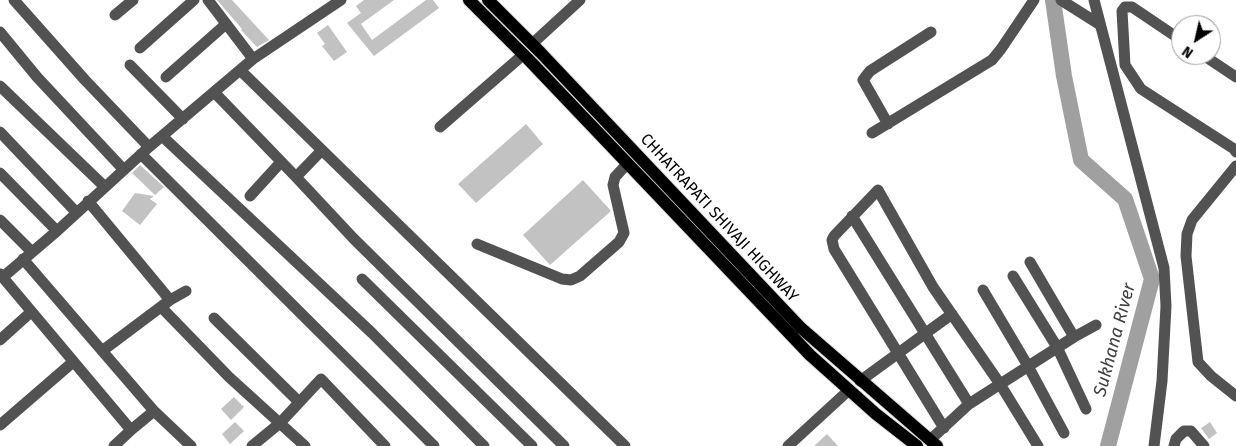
<!DOCTYPE html>
<style>
body{margin:0}
#map{position:relative;width:1236px;height:446px;overflow:hidden;background:#fff;font-family:"Fira Sans",sans-serif}
canvas{display:block}
.north{position:absolute;left:1171px;top:15px;width:50px;height:50px;box-sizing:border-box;background:#fff;border:1px solid #999;border-radius:50%;rotate:215deg;font-size:14px;font-weight:700;line-height:20px;text-align:center;color:#000}
.north::after{content:'';display:block;margin:auto;width:18px;height:22px;background:#000;clip-path:polygon(50% 0,100% 100%,50% 72%,0 100%)}
</style>
<div id="map">
<canvas width="1236" height="446"></canvas>
<div class="north">N</div>
</div>
<script>
const ctx = document.querySelector('canvas').getContext('2d');
ctx.lineJoin = 'round';
function shape(rows) {
  const path = new Path2D();
  for (const r of rows) {
    path.moveTo(r[0], r[1]);
    for (let i = 2; i < r.length; i += 2) path.lineTo(r[i], r[i + 1]);
  }
  return path;
}
function strokePath(path, color, width, dash) {
  ctx.strokeStyle = color;
  ctx.lineWidth = width;
  ctx.lineCap = dash ? 'butt' : 'round';
  ctx.setLineDash(dash || []);
  ctx.stroke(path);
}
function fill(path, color) {
  ctx.fillStyle = color;
  ctx.fill(path, 'evenodd');
}
function write(font, color, halo, rows, align = 'center') {
  ctx.font = font + ' "Fira Sans",sans-serif';
  ctx.lineWidth = 5;
  ctx.setLineDash([]);
  ctx.textBaseline = 'middle';
  ctx.strokeStyle = halo;
  ctx.fillStyle = color;
  for (const [text, x, y, turn = 0] of rows) {
    ctx.save();
    ctx.translate(x, y);
    ctx.rotate((+turn || 0) * Math.PI / 180);
    ctx.textAlign = isNaN(turn) ? turn : align;
    if (halo) ctx.strokeText(text, 0, 0);
    ctx.fillText(text, 0, 0);
    ctx.restore();
  }
}
const river = shape([
 [1053,0,1064,76,1081,160,1125,199,1152,279,1108,446]
]);
const building = shape([
 [217,0,232,0,269,40,257,47,241,30,242,29],
 [364,0,394,0,361,24,372,40,426,0,433,0,439,8,374,56,347,23,361,13,356,6],
 [328,25,347,52,334,61,322,46,325,44,317,33],
 [526,124,543,144,476,203,458,184],
 [140,165,164,187,155,195,132,173],
 [583,180,611,211,550,265,523,235],
 [135,193,154,196,150,199,157,204,140,225,122,211],
 [234,397,244,407,231,420,221,409],
 [235,422,244,431,230,444,222,434],
 [1210,422,1217,433,1209,439,1201,428],
 [827,434,838,446,814,446]
]);
const minor = shape([
 [14,0,85,80,149,147],
 [208,0,253,59],
 [1061,0,1099,24],
 [1094,0,1164,268,1166,306,1162,381,1154,446],
 [115,15,133,0],
 [0,32,37,77,124,170],
 [1181,40,1132,7,1125,7,1122,11,1125,65,1141,89,1234,149,1236,152],
 [532,44,580,0],
 [140,48,194,0],
 [1203,55,1236,77],
 [130,65,183,119],
 [240,70,625,446],
 [166,77,226,24],
 [0,86,105,187],
 [214,92,296,177,354,239,564,446],
 [888,124,863,80,870,71,931,32],
 [440,127,524,54],
 [0,132,76,212],
 [872,133,992,60,1001,49,1034,0],
 [162,136,372,333,484,446],
 [141,154,434,446],
 [1236,166,1192,220,1187,234,1186,256,1198,362,1211,376,1236,396],
 [0,173,57,231],
 [296,177,322,150],
 [250,196,281,162],
 [88,201,170,300],
 [852,216,969,404],
 [0,220,32,252],
 [477,244,562,279,571,280,580,276,619,242,624,233,613,185,615,177,627,164],
 [23,259,154,411],
 [1030,262,1074,337],
 [0,274,131,430,154,411,191,446],
 [1013,276,1057,347,1086,409],
 [3,277,57,231,149,147,253,59,341,0],
 [362,279,532,446],
 [983,290,1028,366,1064,433],
 [161,307,229,377,305,446],
 [214,318,299,402],
 [0,340,31,312],
 [102,351,170,300,186,291],
 [860,381,952,314],
 [0,425,73,362],
 [944,428,834,249,832,240,834,236,878,190,933,287,1000,384,1038,446],
 [930,440,969,404,1074,337,1096,325],
 [114,446,131,430],
 [252,446,280,423,321,379,385,446],
 [788,446,849,390],
 [1174,446,1176,439,1184,431,1191,431,1204,446]
]);
const major = shape([
 [469,0,528,59,810,355,876,414,917,446],
 [488,0,540,52,801,328,937,446]
]);
const streetNames = [
 ["CHHATRAPATI SHIVAJI HIGHWAY",719,218,47]
];
const waterNames = [
 ["Sukhana River",1115,340,-75]
];
strokePath(river, '#a0a0a0', 16);
fill(building, '#c2c2c2');
strokePath(major, '#dbdbdb', 14);
strokePath(minor, '#525252', 11);
strokePath(major, '#000', 12);
write('16px', '#000', '#fff', streetNames);
write('italic 18px', '#414141', '#fff', waterNames);
</script>
